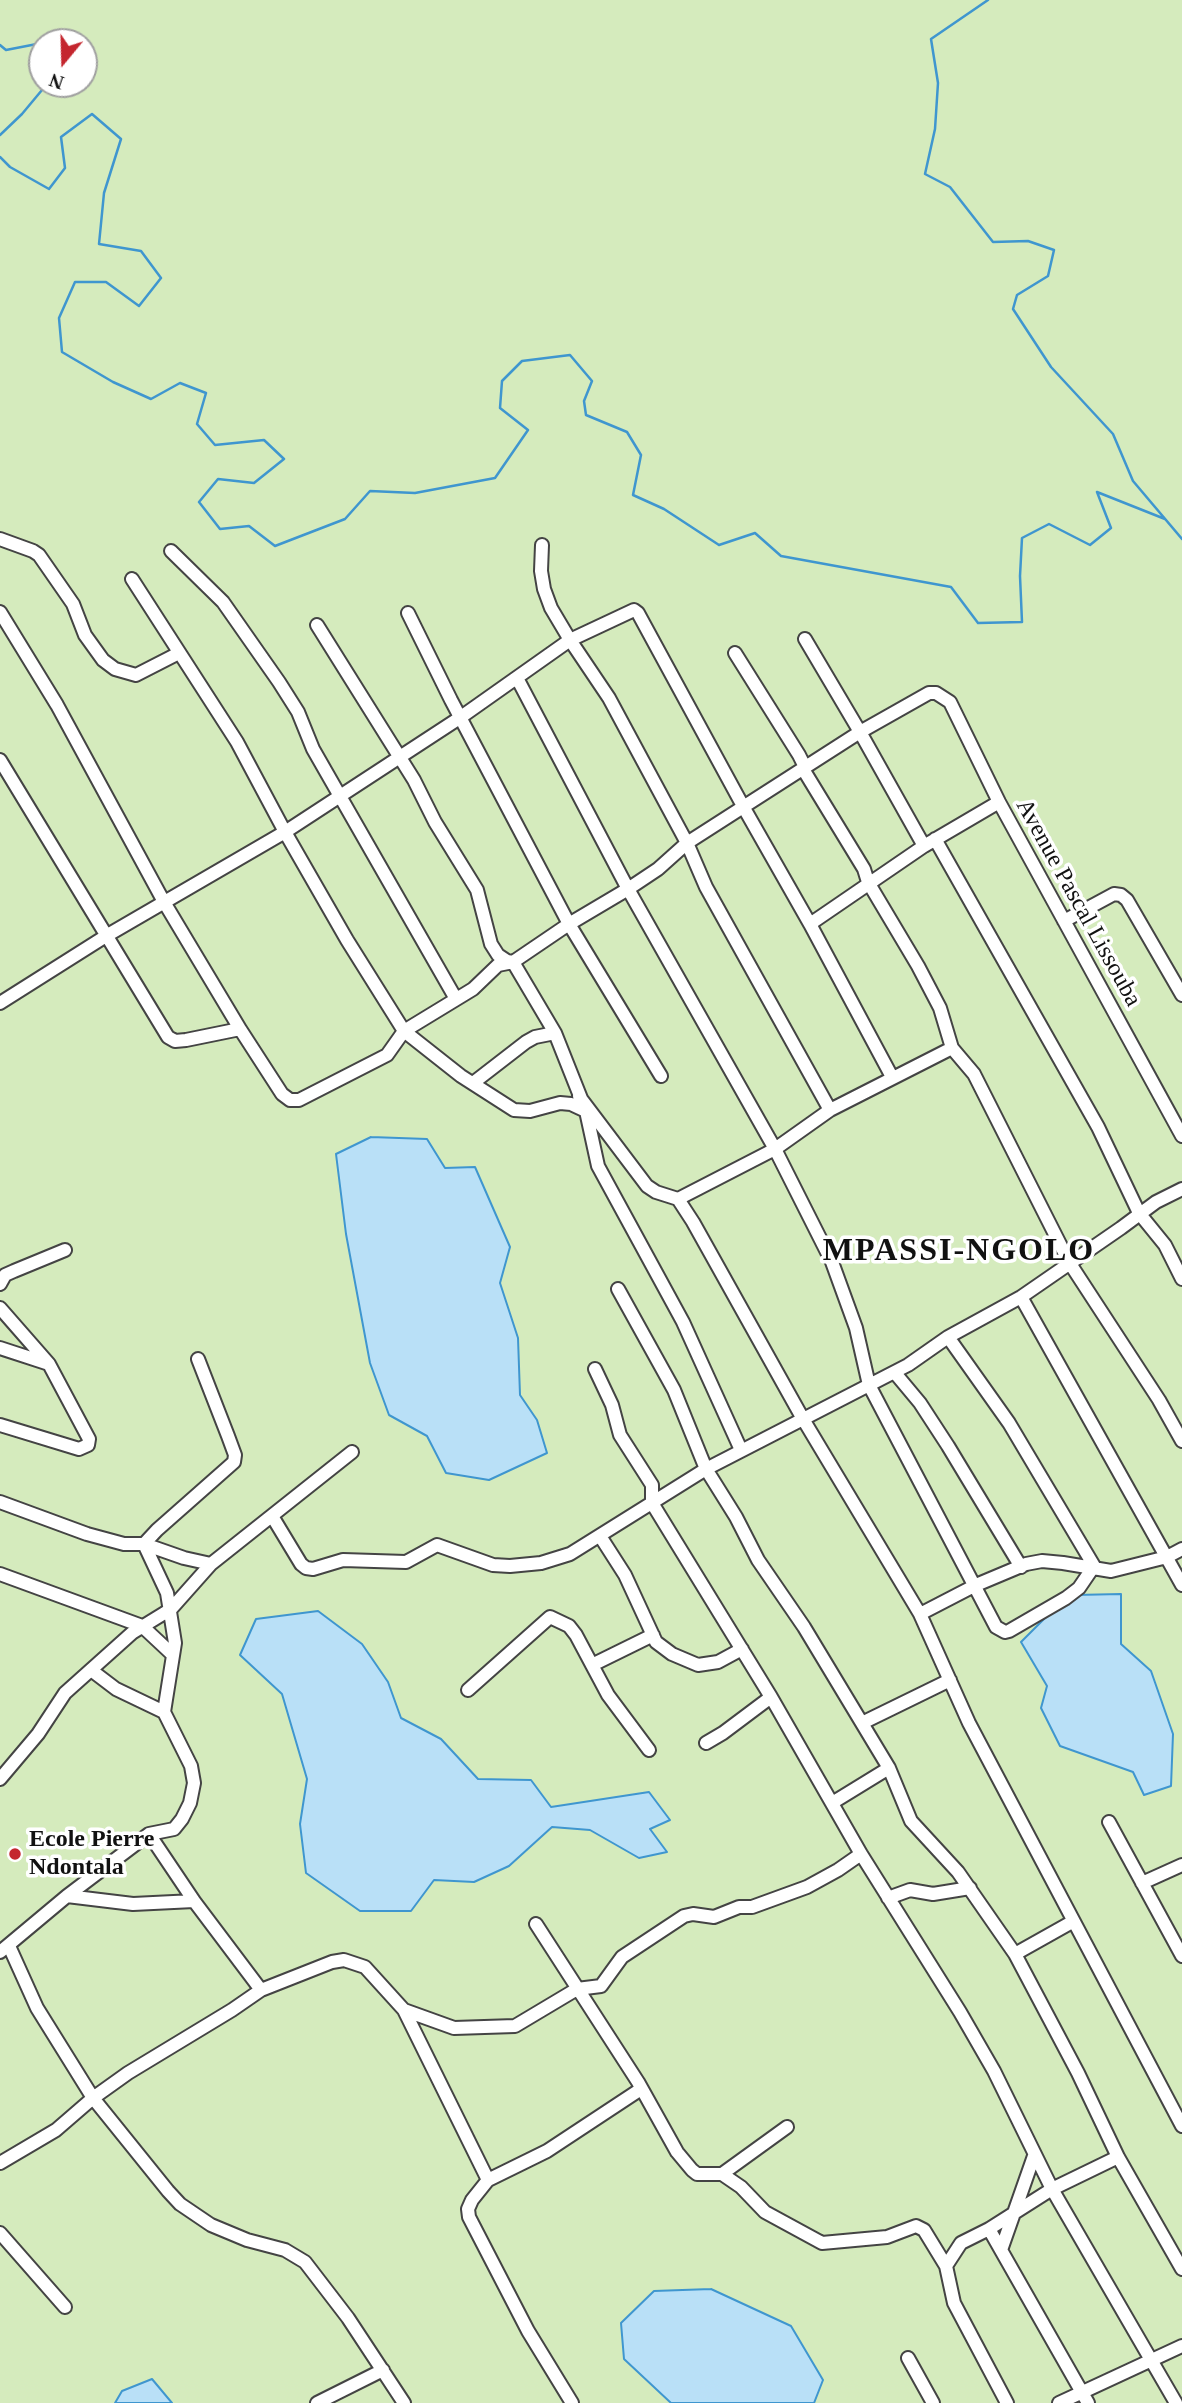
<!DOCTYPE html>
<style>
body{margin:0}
#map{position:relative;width:1182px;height:2403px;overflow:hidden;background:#fffdf5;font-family:"Times New Roman",serif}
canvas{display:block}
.north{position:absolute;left:28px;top:28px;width:70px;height:70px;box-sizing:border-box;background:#fff;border:2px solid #a0a0a0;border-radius:50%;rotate:199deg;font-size:19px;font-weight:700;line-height:28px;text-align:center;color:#111}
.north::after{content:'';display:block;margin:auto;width:24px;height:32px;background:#c4262e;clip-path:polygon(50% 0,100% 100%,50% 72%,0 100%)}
</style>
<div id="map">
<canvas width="1182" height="2403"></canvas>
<div class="north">N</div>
</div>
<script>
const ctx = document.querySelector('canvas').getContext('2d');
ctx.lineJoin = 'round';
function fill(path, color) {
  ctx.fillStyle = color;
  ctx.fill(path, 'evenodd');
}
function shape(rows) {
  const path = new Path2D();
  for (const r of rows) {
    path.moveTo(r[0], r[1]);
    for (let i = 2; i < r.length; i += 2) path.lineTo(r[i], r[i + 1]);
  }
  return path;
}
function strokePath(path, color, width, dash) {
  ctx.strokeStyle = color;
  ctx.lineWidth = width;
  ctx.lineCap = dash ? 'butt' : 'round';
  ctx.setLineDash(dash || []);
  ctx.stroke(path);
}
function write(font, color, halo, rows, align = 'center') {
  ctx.font = font + ' "Times New Roman",serif';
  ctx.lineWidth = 7;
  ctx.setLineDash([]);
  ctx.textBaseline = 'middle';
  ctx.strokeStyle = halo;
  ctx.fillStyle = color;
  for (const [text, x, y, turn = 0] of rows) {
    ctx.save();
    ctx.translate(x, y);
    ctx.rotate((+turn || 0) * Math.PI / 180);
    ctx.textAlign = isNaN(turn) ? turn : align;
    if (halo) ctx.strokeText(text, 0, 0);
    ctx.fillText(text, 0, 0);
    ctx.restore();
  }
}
const green = shape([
 [0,0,1182,0,1182,2403,0,2403],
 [42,42,84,42,84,84,42,84]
]);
const water = shape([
 [371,1137,427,1139,445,1168,475,1167,510,1247,500,1283,518,1338,520,1395,537,1420,547,1453,489,1480,446,1473,427,1436,389,1415,370,1363,346,1234,336,1154,371,1137],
 [1121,1594,1121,1644,1151,1671,1173,1734,1171,1786,1144,1795,1133,1772,1060,1746,1041,1708,1047,1686,1021,1642,1046,1617,1075,1595,1121,1594],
 [318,1611,362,1644,388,1682,401,1718,441,1739,478,1779,531,1780,551,1807,649,1792,670,1820,650,1829,667,1852,639,1858,590,1830,552,1827,509,1866,474,1882,434,1880,411,1911,360,1911,306,1873,300,1824,307,1779,282,1694,240,1655,256,1619,318,1611],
 [711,2289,791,2326,823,2380,814,2403,671,2403,624,2359,621,2323,654,2291,711,2289],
 [152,2379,172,2403,115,2403,122,2391,152,2379]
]);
const stream = shape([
 [988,0,931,39,938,83,935,129,925,174,950,187,993,242,1028,241,1054,250,1048,276,1017,295,1013,309,1051,367,1113,434,1133,481,1182,539],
 [47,42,60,39,61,42],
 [0,45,6,50,42,43],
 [0,135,22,114,47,84],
 [0,157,10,167,49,189,65,168,61,137,92,114,121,139,104,193,99,244,141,251,161,278,139,306,106,282,75,282,59,318,62,352,113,382,151,399,180,383,206,393,197,424,215,445,264,440,284,459,254,483,218,479,199,502,220,529,249,526,275,546,345,519,370,491,415,493,495,478,528,430,500,408,502,381,522,361,570,355,592,381,584,401,586,415,627,432,641,455,633,495,664,509,719,545,755,533,781,556,951,587,978,623,1022,622,1020,576,1022,538,1049,524,1090,545,1111,528,1097,492,1165,519]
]);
const minor = shape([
 [0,539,33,551,39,555,73,604,85,635,103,660,115,669,136,675,179,653],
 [542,545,541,571,544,589,551,608,570,640,609,698,687,843,706,887,830,1110,952,1048],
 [171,551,223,602,279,682,298,712,313,749,456,999],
 [132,579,237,742,285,832,347,940,404,1031,461,1076,514,1110,530,1111,560,1103,571,1104,586,1111],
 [0,612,57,705,164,902,240,1029],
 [408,613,451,700,569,924,661,1076],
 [317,625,414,780,435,822,477,890,491,944,498,955,507,961,513,962,555,1033,586,1111,598,1166,683,1322,741,1450],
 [805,639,860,732,924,846],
 [735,653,799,755,804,765,803,769,864,869,868,882,918,966,940,1008,952,1048,974,1074,1069,1262,1159,1400,1182,1441],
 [517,678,628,889,775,1149,832,1262,856,1328,869,1385,996,1627,1005,1632,1009,1631,1066,1598,1079,1588,1094,1566],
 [0,760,168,1037,175,1041,186,1040,240,1029,282,1094,290,1100,299,1100,387,1055,404,1031,473,989,498,965,513,962,569,924,628,889,658,869,687,843,860,732,929,693,936,693,950,702,999,802,1182,1136],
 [935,839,1098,1127,1139,1213,1165,1245,1182,1279],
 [1064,921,1114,894,1121,895,1127,900,1182,995],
 [810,924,924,846,999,802],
 [0,1003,106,936,285,832,461,717,570,640,634,610,638,613,744,808,810,924,892,1077],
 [473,1083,526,1042,535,1037,555,1033],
 [579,1096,647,1186,656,1192,678,1199,693,1222,803,1419,920,1614,969,1723,1182,2126],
 [678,1199,775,1149,830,1110],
 [0,1284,5,1275,14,1271,65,1250],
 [618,1289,674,1390,706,1469,736,1517,758,1560,804,1627,889,1768,911,1821,958,1872,1015,1954,1078,2073,1118,2157,1182,2269],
 [1021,1297,1182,1585],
 [0,1308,49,1364,89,1439,88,1445,79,1449,0,1425],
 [948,1337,1009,1423,1094,1566],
 [0,1348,49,1364],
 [595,1369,612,1405,620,1435,652,1485,652,1503,771,1697,861,1854,960,2012,994,2071,1052,2189,1176,2403],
 [895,1373,920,1403,948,1446,1021,1567],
 [0,1502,87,1534,124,1544,144,1544,184,1558,211,1564],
 [272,1516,301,1564,306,1568,313,1569,343,1560,406,1562,437,1545,493,1565,510,1566,541,1563,570,1554,706,1469,908,1365,948,1337,1021,1297,1121,1228,1156,1202,1182,1189],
 [600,1536,625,1575,656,1642,672,1654,698,1665,718,1662,742,1649],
 [0,1574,142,1626,173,1655],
 [920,1614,976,1585,1026,1564,1042,1561,1063,1563,1111,1571,1167,1557,1182,1549],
 [592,1665,653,1635],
 [91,1670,116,1689,164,1712],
 [468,1690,550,1617,569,1626,576,1635,608,1695,649,1750],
 [862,1723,950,1680],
 [706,1743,723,1733,771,1697],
 [0,1779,38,1734,65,1693,132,1633,171,1609,211,1564,352,1452],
 [832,1803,889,1768],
 [1109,1822,1182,1956],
 [1142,1883,1182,1865],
 [67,1896,133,1904,194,1901,261,1990,332,1962,344,1960,365,1967,404,2010,488,2180],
 [888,1898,910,1890,933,1894,970,1888],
 [194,1901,149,1834,174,1829,182,1819,190,1803,194,1783,191,1766,164,1712,175,1643,167,1593,144,1544,157,1530,234,1462,235,1455,228,1436,198,1359],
 [536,1924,638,2082,677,2152,692,2170,697,2174,722,2174,787,2127],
 [9,1946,37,2008,93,2098,168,2191,180,2204,211,2225,247,2240,285,2250,305,2262,348,2318,404,2403],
 [0,1952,67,1896,149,1834],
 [1015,1954,1072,1922],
 [404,2010,454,2028,515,2026,577,1989,601,1986,622,1957,684,1916,693,1914,714,1917,739,1907,752,1907,807,1887,838,1870,861,1854],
 [0,2163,56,2130,93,2098,128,2073,232,2010,261,1990],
 [722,2174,741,2187,765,2212,822,2243,887,2237,916,2226,924,2230,946,2266,954,2303,1007,2403],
 [989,2229,1088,2403],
 [0,2233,65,2307],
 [1001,2250,1034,2156],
 [946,2266,961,2243,989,2229,1052,2189,1118,2157],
 [908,2358,933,2403],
 [317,2403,383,2370],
 [572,2403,528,2331,469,2217,468,2209,472,2200,488,2180,547,2151,641,2089],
 [1059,2403,1182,2346]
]);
const markers = [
 [15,1854,7,"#c4262e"]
];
const streetNames = [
 ["Avenue Pascal Lissouba",1078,903,61]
];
const poiNames = [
 ["Ecole Pierre",29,1840],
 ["Ndontala",29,1868]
];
const districtNames = [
 ["MPASSI-NGOLO",959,1252]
];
fill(green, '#d5ebbd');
fill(water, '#b9e0f7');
strokePath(water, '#3f96cf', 2);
strokePath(stream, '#3f96cf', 2.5);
strokePath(minor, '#444', 16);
strokePath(minor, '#fff', 12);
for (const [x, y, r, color] of markers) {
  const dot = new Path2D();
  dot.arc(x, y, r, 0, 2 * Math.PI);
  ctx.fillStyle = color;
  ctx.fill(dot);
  strokePath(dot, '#fff', 2.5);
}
write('24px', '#111', '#fff', streetNames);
write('bold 24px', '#111', '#fff', poiNames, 'left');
ctx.letterSpacing = '2px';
write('bold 32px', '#111', '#fff', districtNames);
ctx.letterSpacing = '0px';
</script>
